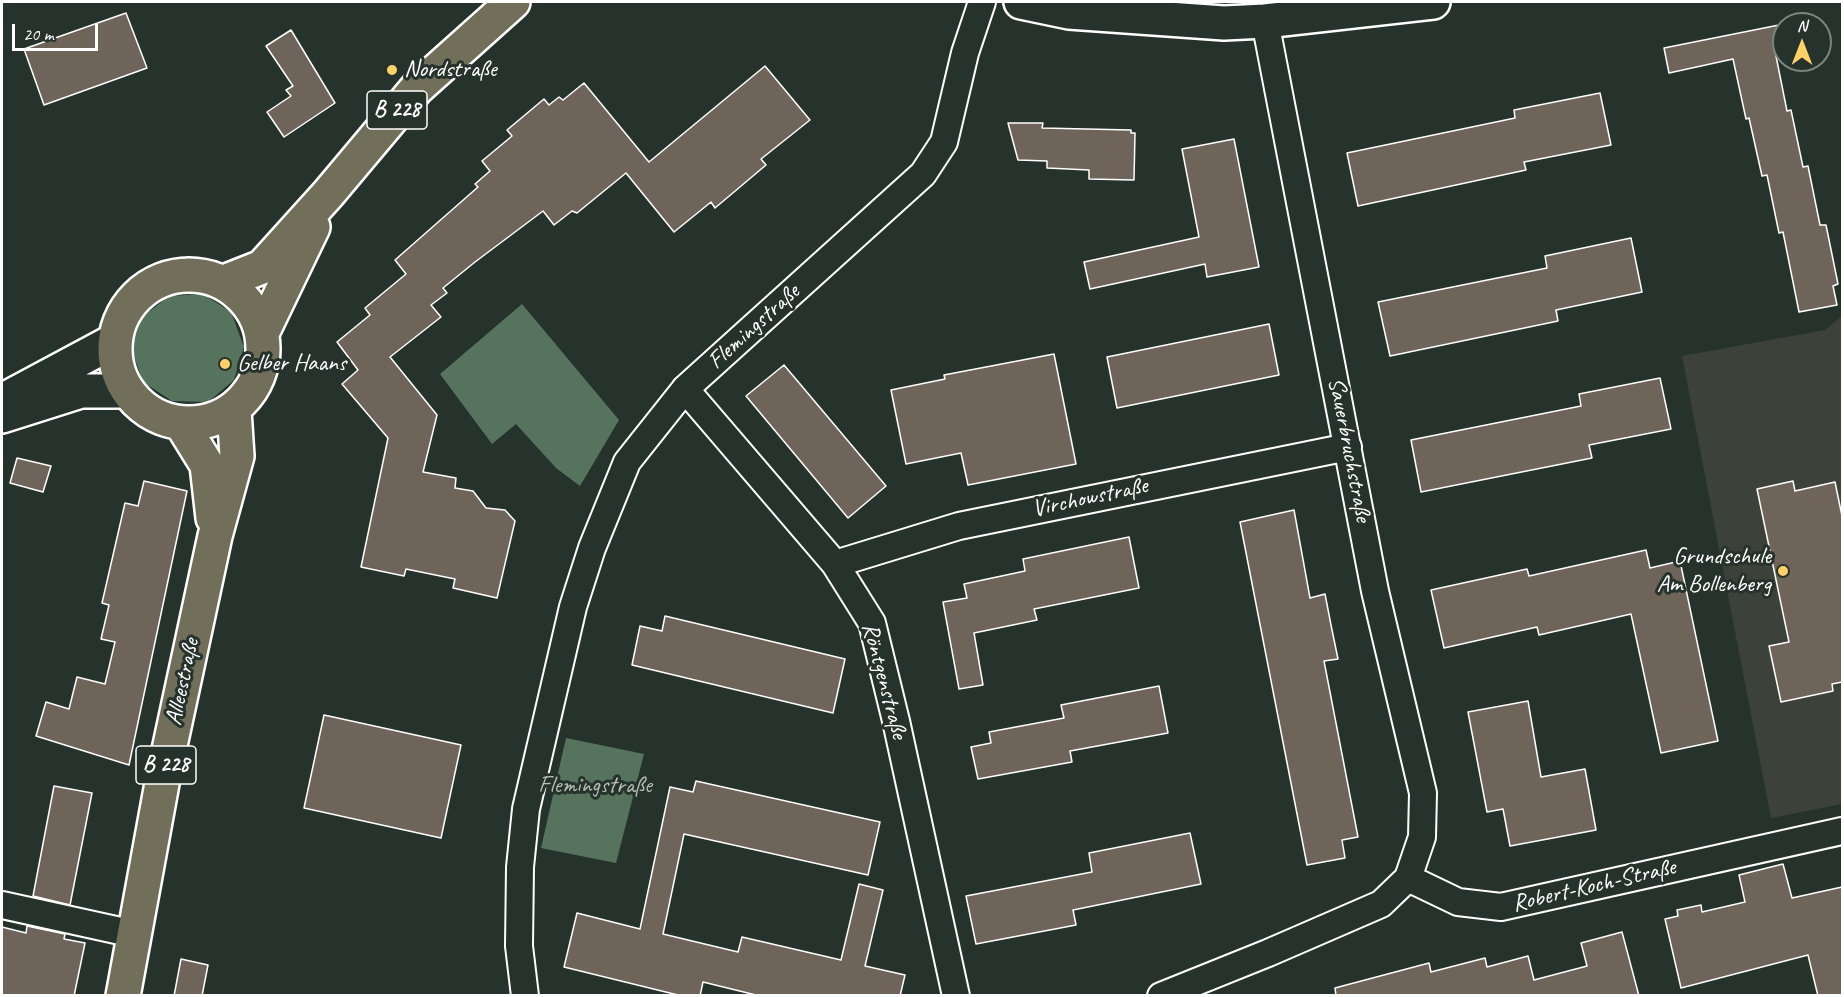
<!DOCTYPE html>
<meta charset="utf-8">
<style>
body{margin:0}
#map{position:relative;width:1844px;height:997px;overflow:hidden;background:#26332d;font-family:Caveat,sans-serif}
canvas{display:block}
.frame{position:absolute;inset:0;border:3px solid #fff;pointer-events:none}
.north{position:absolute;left:1772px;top:12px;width:60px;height:60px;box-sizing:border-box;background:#26332d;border:2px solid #7d8581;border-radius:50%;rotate:0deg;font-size:16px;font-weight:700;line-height:24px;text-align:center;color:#fff}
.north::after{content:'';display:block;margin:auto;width:21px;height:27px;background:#ffd166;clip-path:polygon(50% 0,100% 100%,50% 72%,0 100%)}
.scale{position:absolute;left:12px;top:24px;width:86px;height:27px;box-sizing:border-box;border:3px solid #fff;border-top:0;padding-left:8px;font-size:18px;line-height:21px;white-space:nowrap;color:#fff;-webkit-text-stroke:4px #26332d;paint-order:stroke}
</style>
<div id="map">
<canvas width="1844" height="997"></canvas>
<div class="frame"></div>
<div class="north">N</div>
<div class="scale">20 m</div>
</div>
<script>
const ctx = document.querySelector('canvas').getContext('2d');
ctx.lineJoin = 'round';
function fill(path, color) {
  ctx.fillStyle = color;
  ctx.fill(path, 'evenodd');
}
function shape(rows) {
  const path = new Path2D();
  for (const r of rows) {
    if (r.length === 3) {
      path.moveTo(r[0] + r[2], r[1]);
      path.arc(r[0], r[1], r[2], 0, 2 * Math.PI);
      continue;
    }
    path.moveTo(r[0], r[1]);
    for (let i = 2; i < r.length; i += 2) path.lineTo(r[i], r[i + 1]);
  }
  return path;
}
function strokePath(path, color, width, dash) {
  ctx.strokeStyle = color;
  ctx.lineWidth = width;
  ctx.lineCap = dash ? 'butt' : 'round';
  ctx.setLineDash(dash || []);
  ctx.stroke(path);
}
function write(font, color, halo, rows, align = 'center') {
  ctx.font = font + ' Caveat,sans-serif';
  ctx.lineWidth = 6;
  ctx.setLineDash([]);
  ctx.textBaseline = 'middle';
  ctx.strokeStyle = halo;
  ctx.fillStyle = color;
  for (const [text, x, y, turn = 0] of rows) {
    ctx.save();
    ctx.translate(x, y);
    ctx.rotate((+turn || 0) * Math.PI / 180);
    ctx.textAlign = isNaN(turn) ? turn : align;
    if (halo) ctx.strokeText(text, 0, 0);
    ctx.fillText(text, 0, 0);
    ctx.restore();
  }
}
const built = shape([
 [1842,316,1842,804,1771,818,1682,356,1825,330]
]);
const green = shape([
 [203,294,231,312,244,347,234,380,208,402,172,401,143,382,131,348,141,318,169,296],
 [522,304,619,420,580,486,556,468,516,424,492,444,440,374],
 [566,738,644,754,616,863,541,848]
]);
const building = shape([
 [126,13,147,68,44,105,24,49,126,13],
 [1784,24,1784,49,1775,51,1787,111,1791,110,1803,167,1808,166,1820,225,1826,225,1838,284,1833,286,1837,305,1799,312,1783,232,1779,233,1767,175,1762,176,1749,118,1746,119,1733,59,1669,73,1664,48,1784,24],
 [291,30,335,103,284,137,267,112,291,96,286,90,293,86,266,46,291,30],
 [765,66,810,120,761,159,766,165,715,208,711,202,674,232,626,173,577,213,572,211,554,225,543,211,475,262,443,288,447,293,431,305,441,317,390,357,437,415,423,472,456,478,455,488,473,491,486,508,505,510,515,521,497,598,453,588,455,579,406,569,404,576,361,567,388,438,342,384,358,370,337,342,370,315,365,308,406,274,395,260,478,187,475,184,490,171,482,161,512,136,507,130,544,99,549,105,559,97,563,100,584,83,649,162,765,66],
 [1600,93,1611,145,1524,162,1526,170,1358,206,1347,153,1515,118,1514,110,1600,93],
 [1008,123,1043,123,1042,128,1131,130,1131,133,1135,133,1134,180,1089,179,1089,170,1047,168,1047,161,1018,160,1008,123],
 [1234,139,1259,267,1207,277,1205,264,1090,289,1084,262,1199,237,1182,149,1234,139],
 [1631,238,1642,292,1556,310,1558,321,1390,356,1378,302,1547,268,1545,256,1631,238],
 [1269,324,1279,375,1117,408,1107,357,1269,324],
 [1054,354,1076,464,968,485,961,453,906,464,891,390,945,379,944,375,1054,354],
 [784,365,886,486,848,518,746,396,784,365],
 [1660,378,1671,429,1589,445,1592,458,1421,492,1411,440,1581,406,1579,394,1660,378],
 [17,458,51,466,43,492,10,483,17,458],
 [144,481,187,491,129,765,36,736,46,702,69,709,77,677,105,684,115,642,101,639,109,605,102,603,125,503,138,506,144,481],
 [1793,481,1795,491,1835,482,1842,516,1842,682,1832,684,1833,691,1781,702,1769,646,1789,642,1757,489,1793,481],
 [1294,510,1310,598,1325,594,1331,625,1338,659,1324,661,1358,837,1342,840,1345,858,1307,865,1240,522,1294,510],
 [1129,537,1139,588,1034,609,1037,620,974,633,983,685,959,689,943,602,967,598,964,584,1025,571,1023,559,1129,537],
 [1646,550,1650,568,1680,561,1718,741,1661,753,1631,614,1539,635,1537,627,1444,648,1431,590,1527,569,1529,576,1646,550],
 [665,616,845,659,833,713,632,665,640,626,662,631,665,616],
 [1159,686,1168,733,1070,751,1072,762,978,779,971,747,991,743,989,732,1064,718,1061,705,1159,686],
 [1528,701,1541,777,1585,769,1596,830,1510,846,1503,809,1487,812,1468,712,1528,701],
 [324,715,461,745,441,838,304,808,324,715],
 [696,781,880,822,868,875,684,834,663,934,738,952,742,937,841,960,859,884,883,890,865,966,905,975,900,996,760,996,703,982,700,996,682,996,564,967,577,913,640,929,670,787,693,792,696,781],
 [54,786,92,793,70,905,33,896,54,786],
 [1190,833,1201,884,1073,910,1076,925,976,944,966,896,1092,872,1089,853,1190,833],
 [1783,864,1792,898,1842,887,1842,996,1818,996,1808,955,1681,988,1665,919,1678,916,1677,910,1701,905,1702,912,1745,902,1739,875,1783,864],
 [27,926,65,934,64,939,85,943,74,996,2,996,2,927,26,933,27,926],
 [1622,932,1639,996,1336,996,1335,988,1429,963,1431,972,1485,958,1487,967,1528,956,1534,980,1587,966,1581,943,1622,932],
 [181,959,208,965,202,996,174,996,181,959]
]);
const street = shape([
 [685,389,835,564,872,623,896,721,956,996],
 [835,564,959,526,1348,447],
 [1408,878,1458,902,1501,907,1842,831],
 [2,905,134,934],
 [525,996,519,946,520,867,526,809,573,607,592,548,627,462,685,389,923,174,944,142,965,53,982,2],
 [1161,996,1268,953,1381,904,1408,878,1422,837,1423,793,1375,591,1265,21]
]);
const secondary = shape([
 [1021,2,1069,12,1224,23,1265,21,1433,2],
 [2,401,112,342],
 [2,416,81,391,127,391]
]);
const primary = shape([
 [189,349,74],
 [224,282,262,267,328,194,417,88,513,2],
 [263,331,313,227],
 [181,423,207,465,213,518],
 [123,996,163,778,215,536,237,456,234,410]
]);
const markers = [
 [392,70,6,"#ffd166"],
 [225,364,6,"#ffd166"],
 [1783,571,6,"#ffd166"]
];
const shields = [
 [397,110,60],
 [166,765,60]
];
const shieldNames = [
 ["B 228",397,110],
 ["B 228",166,765]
];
const poiNames = [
 ["Nordstraße",404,70],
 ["Gelber Haans",237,364],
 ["Grundschule",1771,557,"right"],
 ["Am Bollenberg",1771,585,"right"]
];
const streetNames = [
 ["Flemingstraße",754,327,-42],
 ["Sauerbruchstraße",1349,450,79],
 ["Virchowstraße",1090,498,-12],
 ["Röntgenstraße",884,681,75],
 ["Alleestraße",183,682,-78],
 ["Robert-Koch-Straße",1594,886,-13]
];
const parkNames = [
 ["Flemingstraße",595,786]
];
fill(built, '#3c423a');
fill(green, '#56745d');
fill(building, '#6f645a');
strokePath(building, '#fff', 1.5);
strokePath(street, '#fff', 30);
strokePath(secondary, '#fff', 38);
strokePath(primary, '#fff', 38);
strokePath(street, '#26332d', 26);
strokePath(secondary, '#26332d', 33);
strokePath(primary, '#716e59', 33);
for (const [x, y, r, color] of markers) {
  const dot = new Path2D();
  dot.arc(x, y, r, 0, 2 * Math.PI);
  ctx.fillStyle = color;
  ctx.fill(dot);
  strokePath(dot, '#26332d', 2);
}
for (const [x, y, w] of shields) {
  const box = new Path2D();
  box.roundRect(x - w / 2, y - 19, w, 38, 4.5);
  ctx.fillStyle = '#26332d';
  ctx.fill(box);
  strokePath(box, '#fff', 1.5);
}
write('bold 22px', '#fff', null, shieldNames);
write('24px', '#fff', '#26332d', poiNames, 'left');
write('24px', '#fff', '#26332d', streetNames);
write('24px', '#b3c0b6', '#26332d', parkNames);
</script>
